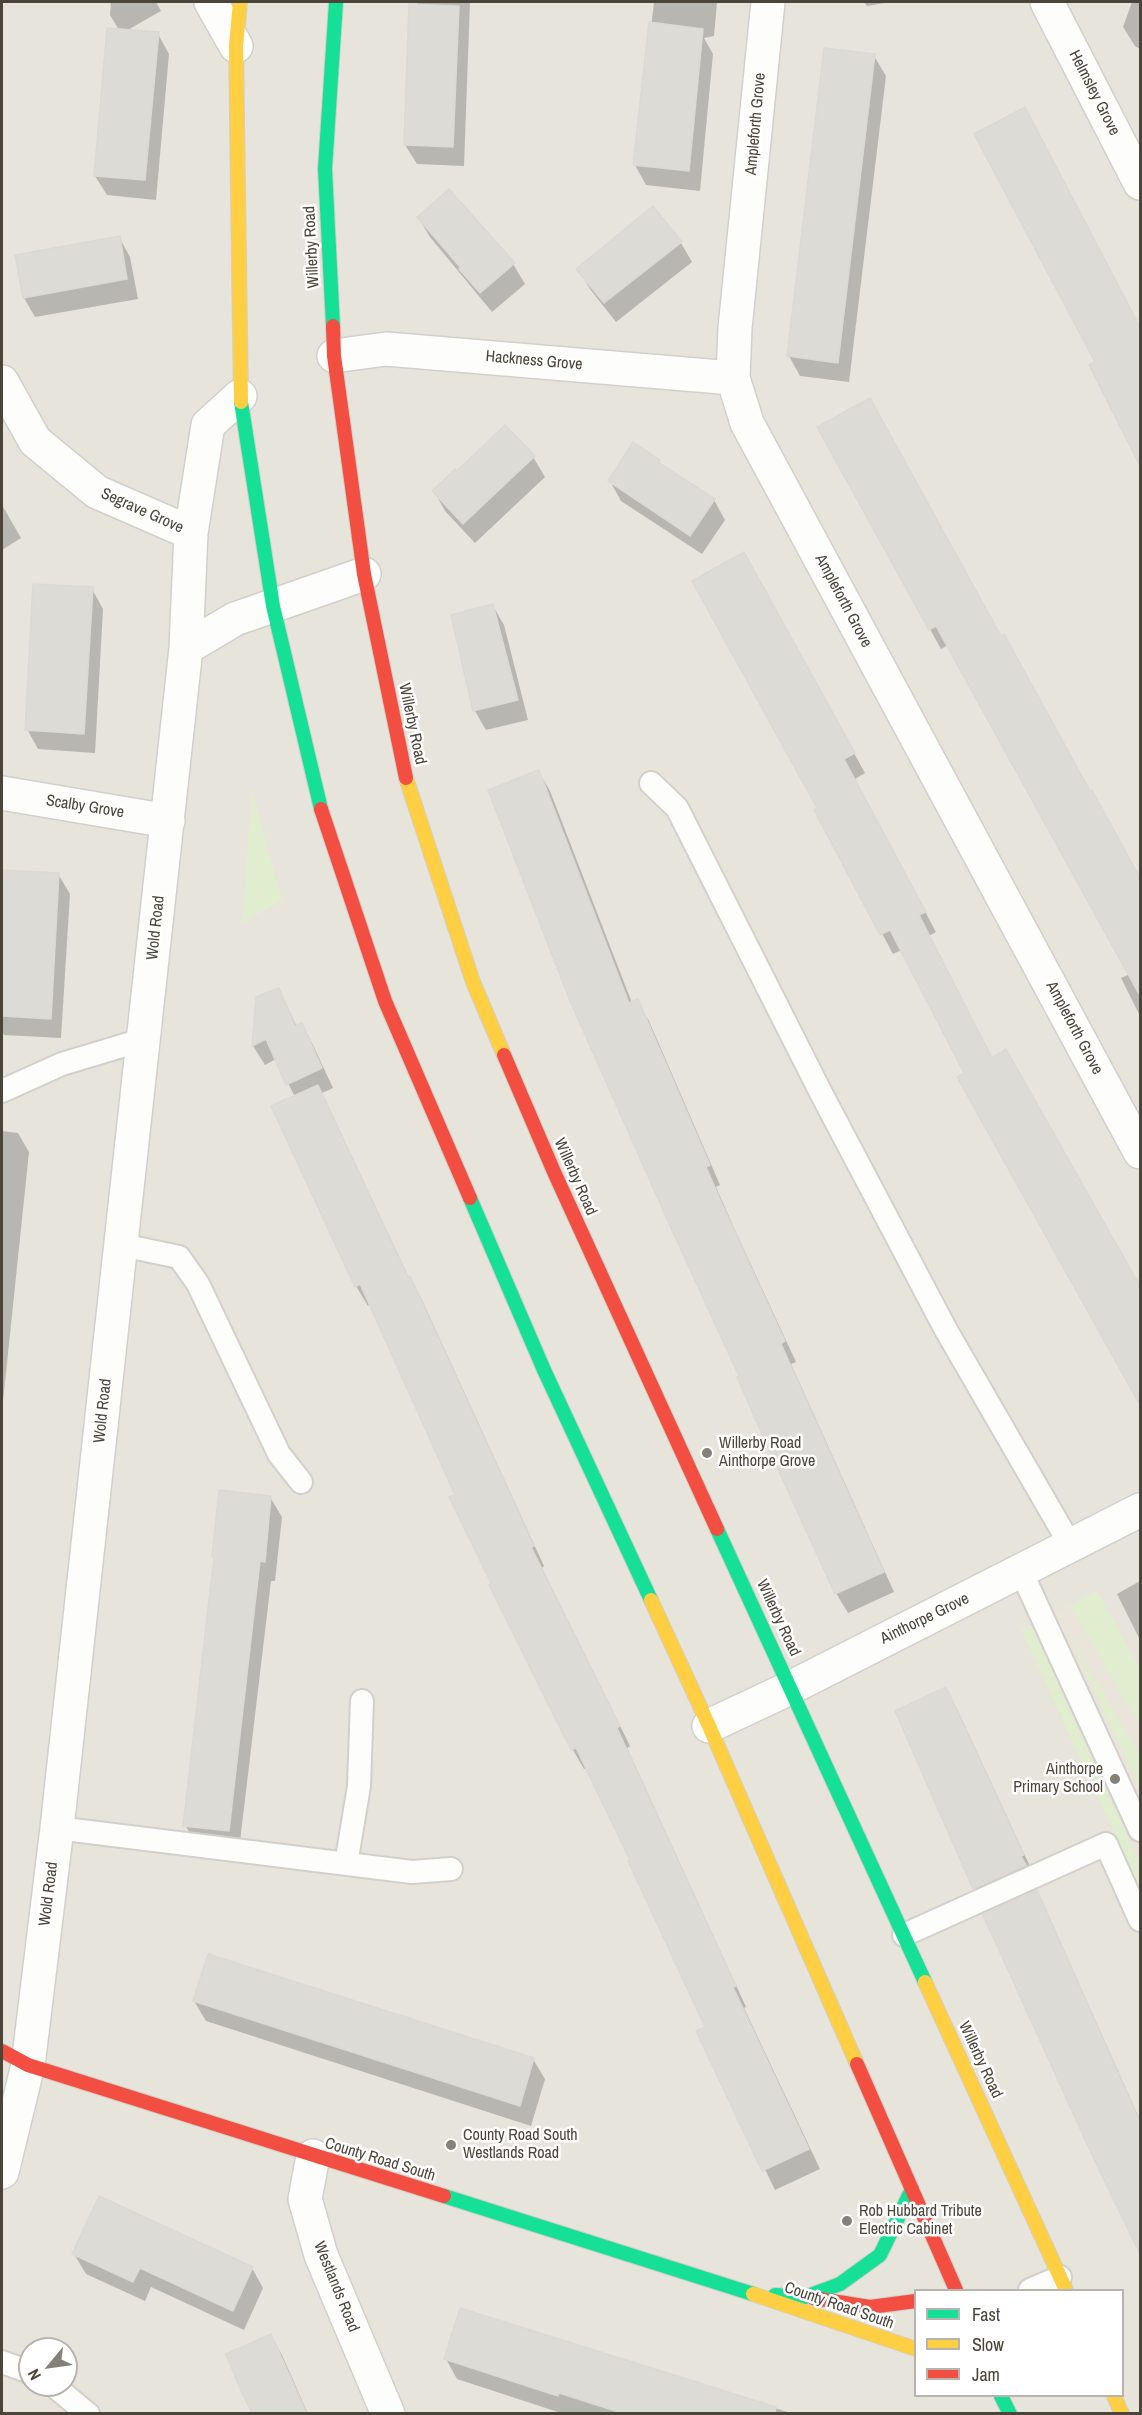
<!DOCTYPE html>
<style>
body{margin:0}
#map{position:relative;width:1142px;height:2415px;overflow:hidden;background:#f3f2ee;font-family:"Archivo Narrow",sans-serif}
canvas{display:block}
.frame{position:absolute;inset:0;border:3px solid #4a4439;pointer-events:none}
.legend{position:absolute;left:914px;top:2289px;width:210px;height:108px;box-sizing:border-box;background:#fff;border:2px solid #b7b4b0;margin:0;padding:8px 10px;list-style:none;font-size:18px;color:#4a4439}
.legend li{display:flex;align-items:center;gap:12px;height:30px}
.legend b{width:30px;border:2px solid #b7b4b0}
.north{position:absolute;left:18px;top:2337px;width:60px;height:60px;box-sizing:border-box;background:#fff;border:2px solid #b7b4b0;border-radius:50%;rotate:241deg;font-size:16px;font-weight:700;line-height:24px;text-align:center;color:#4a4439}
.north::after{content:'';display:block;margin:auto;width:21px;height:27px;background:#858178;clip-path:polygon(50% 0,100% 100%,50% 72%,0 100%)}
</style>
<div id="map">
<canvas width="1142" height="2415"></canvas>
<div class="frame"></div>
<ul class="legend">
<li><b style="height:8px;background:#16e098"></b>Fast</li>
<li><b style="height:8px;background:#ffcf43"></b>Slow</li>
<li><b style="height:8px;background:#f24e42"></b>Jam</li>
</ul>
<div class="north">N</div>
</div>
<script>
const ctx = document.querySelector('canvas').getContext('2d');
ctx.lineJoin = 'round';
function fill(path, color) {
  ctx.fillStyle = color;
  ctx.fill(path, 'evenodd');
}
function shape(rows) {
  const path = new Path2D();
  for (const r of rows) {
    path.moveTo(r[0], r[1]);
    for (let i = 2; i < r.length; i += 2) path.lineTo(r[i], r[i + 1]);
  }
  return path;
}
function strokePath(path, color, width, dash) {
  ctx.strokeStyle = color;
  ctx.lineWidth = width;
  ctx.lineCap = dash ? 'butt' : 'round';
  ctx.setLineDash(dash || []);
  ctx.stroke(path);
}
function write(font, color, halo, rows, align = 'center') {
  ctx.font = font + ' "Archivo Narrow",sans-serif';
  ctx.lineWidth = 5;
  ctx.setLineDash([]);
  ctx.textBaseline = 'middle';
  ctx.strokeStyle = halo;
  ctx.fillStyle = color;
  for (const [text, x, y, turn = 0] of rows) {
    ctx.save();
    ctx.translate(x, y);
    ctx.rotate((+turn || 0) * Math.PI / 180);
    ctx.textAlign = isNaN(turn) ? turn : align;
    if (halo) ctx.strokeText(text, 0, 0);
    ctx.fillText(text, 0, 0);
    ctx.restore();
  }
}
const residential = shape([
 [2,2,1140,2,1140,2413,2,2414],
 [916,2290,1122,2290,1122,2396,916,2396],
 [30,2349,66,2349,66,2385,30,2385]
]);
const education = shape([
 [1097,1591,1140,1668,1140,1890,1021,1629]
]);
const green = shape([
 [252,791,282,900,242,923],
 [1097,1591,1140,1668,1140,1725,1070,1605],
 [1031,1624,1140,1865,1140,1890,1021,1629],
 [1068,1633,1140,1755,1140,1789]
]);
const shadow = shape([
 [111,2,156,2,161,11,126,31,158,34,169,54,156,200,107,195,95,176,119,30,110,15],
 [417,2,470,2,464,166,417,164,405,145],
 [654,2,717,2,714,36,704,38,713,54,700,191,646,185,635,165],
 [864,2,890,2,867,6],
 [1132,2,1140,2,1140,49,1135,46,1123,27],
 [874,56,886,76,849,382,800,376,789,356],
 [1036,129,1140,328,1140,338,1135,341,1140,351,1140,463,1091,366,1097,362],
 [418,217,513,264,525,284,492,312,430,237],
 [119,237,130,257,138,299,35,317,24,298],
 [681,243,692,262,616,322,590,289,578,269],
 [819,428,1000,638,1140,881,1140,1016,1121,978,1130,974,948,645,941,649],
 [533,457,545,477,475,543,445,511,434,491,457,473],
 [659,461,662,467,714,500,725,520,702,554,621,501,610,481],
 [2,505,21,538,2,550],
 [755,574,865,773,855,779,936,932,929,936,992,1059,1006,1051,1140,1290,1140,1402,959,1078,966,1074,902,950,893,954,816,810,819,808],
 [92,589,103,609,95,753,38,749,27,729],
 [493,606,504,625,528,720,486,730,475,711,467,681],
 [539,772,550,791,632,1003,637,1001,649,1021,720,1185,716,1187,734,1228,796,1362,791,1364,894,1592,848,1613,836,1593,741,1377],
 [2,871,58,874,70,894,61,1038,4,1035,2,1030],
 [279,989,297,1027,302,1025,313,1045,333,1088,322,1093,409,1278,421,1298,544,1566,542,1568,630,1746,627,1748,746,2007,744,2008,820,2169,775,2190,698,2032,707,2027,632,1861,587,1768,584,1769,573,1750,491,1585,493,1584,457,1495,370,1304,368,1306,356,1286,295,1097,276,1059,265,1065,253,1046,257,998],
 [2,1131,18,1133,29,1152,2,1411],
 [270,1497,282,1517,275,1581,271,1581,239,1850,197,1845,185,1825,215,1560,213,1556],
 [1140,1581,1140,1640,1117,1594],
 [945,1689,957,1709,1034,1875,986,1908,975,1888,897,1712],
 [1036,1892,1047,1912,1140,2120,1140,2253,1093,2155],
 [194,2001,533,2059,545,2079,531,2126,206,2021],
 [74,2254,252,2268,263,2288,244,2330,151,2287,145,2301,86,2274],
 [461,2310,794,2414,564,2414,457,2379,446,2359],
 [271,2336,282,2355,308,2414,254,2414]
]);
const building = shape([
 [409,4,459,6,453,147,404,145,409,4],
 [649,22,703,29,689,171,633,165,649,22],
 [107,28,159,32,145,180,94,176,107,28],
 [824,48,875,54,838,363,787,356,824,48],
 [1025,107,1140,327,1140,466,1089,365,1095,362,974,134,1025,107],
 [449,189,515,263,480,293,459,269,460,267,417,217,449,189],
 [653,206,682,242,604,303,576,269,653,206],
 [120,236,127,279,23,298,15,255,120,236],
 [870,398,1001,636,1004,634,1090,791,1092,790,1140,878,1140,996,936,626,929,630,817,427,870,398],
 [505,425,535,456,463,524,432,491,455,469,457,471,505,425],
 [633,442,660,460,659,463,715,499,690,536,608,481,633,442],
 [744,552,855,753,844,759,926,912,919,915,992,1058,1006,1049,1140,1286,1140,1405,957,1077,964,1073,890,930,880,935,814,810,817,808,692,581,744,552],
 [33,584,93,587,84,734,25,730,33,584],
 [493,604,518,700,473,711,451,615,493,604],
 [539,770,629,1003,638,999,710,1165,706,1167,723,1206,785,1341,781,1344,884,1572,835,1594,761,1432,737,1377,739,1376,671,1228,570,1001,488,790,539,770],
 [2,870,59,873,51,1019,2,1016,2,870],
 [279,988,295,1026,302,1023,322,1068,286,1085,266,1039,252,1046,256,997,279,988],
 [318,1085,408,1277,410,1276,534,1546,531,1547,620,1726,617,1728,736,1986,733,1987,809,2149,762,2171,696,2031,705,2027,628,1861,630,1860,576,1748,571,1750,489,1585,491,1583,449,1497,455,1495,360,1284,355,1287,271,1106,318,1085],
 [219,1490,271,1496,265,1562,260,1561,229,1831,183,1826,214,1557,212,1557,219,1490],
 [946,1687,1024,1855,1021,1856,1026,1865,973,1889,895,1711,946,1687],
 [1037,1890,1140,2122,1140,2254,1092,2155,983,1915,1037,1890],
 [208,1954,534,2058,520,2106,193,2001,208,1954],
 [99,2196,253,2267,233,2311,140,2268,133,2282,72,2254,99,2196],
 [460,2308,776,2407,775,2414,625,2414,559,2393,558,2396,444,2359,460,2308],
 [271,2334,285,2365,307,2414,252,2414,239,2386,226,2354,271,2334]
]);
const lane = shape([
 [651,783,677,808,821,1093,946,1330,1071,1546],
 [2,1091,62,1064,145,1039],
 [122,1245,179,1257,198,1284,279,1454,301,1482],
 [1021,1571,1140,1830],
 [57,1828,412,1872,451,1869],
 [346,1864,359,1786,362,1701],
 [904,1935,1106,1844,1140,1920],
 [1030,2290,1060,2277],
 [2,2362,30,2372],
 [53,2385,88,2414]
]);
const street = shape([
 [211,2,236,46],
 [768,2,735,328,733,378,747,423,1140,1152],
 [1047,2,1140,183],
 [334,356,386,349,733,378],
 [2,382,35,441,97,492,191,533],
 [186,648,235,619,364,574],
 [2,793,168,821],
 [709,1726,792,1687,1140,1510],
 [313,2156,305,2199,321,2255,388,2414],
 [2,2172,28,2065,57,1828,186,648,191,533,208,425,240,396]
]);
const fast = shape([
 [333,326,325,169,336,2],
 [241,402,273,606,321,809],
 [470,1198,544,1370,651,1600],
 [717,1529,925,1982],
 [444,2196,753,2294],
 [775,2295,805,2297,840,2284,880,2255,912,2189],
 [1001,2396,1010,2414]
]);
const slow = shape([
 [240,2,236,46,241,402],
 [406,778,473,982,504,1055],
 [651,1600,709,1726,857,2064],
 [925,1982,1066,2290],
 [753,2294,916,2349],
 [1114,2396,1122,2414]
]);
const jam = shape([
 [333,326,334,356,364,574,406,778],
 [321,809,385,1001,470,1198],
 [504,1055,554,1172,717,1529],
 [2,2051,28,2065,444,2196],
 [857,2064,956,2290],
 [813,2298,870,2307,916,2301]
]);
const markers = [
 [707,1453,6,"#858178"],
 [1115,1779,6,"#858178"],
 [451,2145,6,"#858178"],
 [847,2221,6,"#858178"]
];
const streetNames = [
 ["Helmsley Grove",1094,93,63],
 ["Ampleforth Grove",756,124,-85],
 ["Willerby Road",312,247,-93],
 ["Hackness Grove",534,361,5],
 ["Segrave Grove",142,511,24],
 ["Ampleforth Grove",843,601,62],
 ["Willerby Road",412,724,78],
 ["Scalby Grove",85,807,9],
 ["Wold Road",156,928,-84],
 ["Ampleforth Grove",1074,1028,62],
 ["Willerby Road",575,1177,66],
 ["Wold Road",103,1411,-84],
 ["Willerby Road",778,1618,65],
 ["Ainthorpe Grove",925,1619,-26],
 ["Wold Road",49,1894,-83],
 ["Willerby Road",980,2060,65],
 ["County Road South",380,2160,17],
 ["Westlands Road",336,2287,68],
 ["County Road South",839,2306,19]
];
const poiNames = [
 ["Willerby Road",719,1444],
 ["Ainthorpe Grove",719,1462],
 ["Ainthorpe",1103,1770,"right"],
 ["Primary School",1103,1788,"right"],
 ["County Road South",463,2136],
 ["Westlands Road",463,2154],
 ["Rob Hubbard Tribute",859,2212],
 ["Electric Cabinet",859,2230]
];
fill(residential, '#e7e4dc');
fill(education, '#e9e5da');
fill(green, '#e0edcf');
fill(shadow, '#0003');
fill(building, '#dddbd6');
strokePath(building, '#dbd9d4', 1.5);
strokePath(lane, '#d1d0cb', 26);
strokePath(street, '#d1d0cb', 36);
strokePath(fast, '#d2cfc5', 16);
strokePath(slow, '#d2cfc5', 16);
strokePath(jam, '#d2cfc5', 16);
strokePath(lane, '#fdfdfc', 22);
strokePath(street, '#fdfdfc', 33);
strokePath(fast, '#16e098', 14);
strokePath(slow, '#ffcf43', 14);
strokePath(jam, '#f24e42', 14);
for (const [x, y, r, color] of markers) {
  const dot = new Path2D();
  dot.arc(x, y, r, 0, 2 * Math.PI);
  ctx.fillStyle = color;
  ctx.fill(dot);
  strokePath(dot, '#fff', 2);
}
write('16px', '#4a4439', '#fff', streetNames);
write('16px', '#4a4439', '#fff', poiNames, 'left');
</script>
